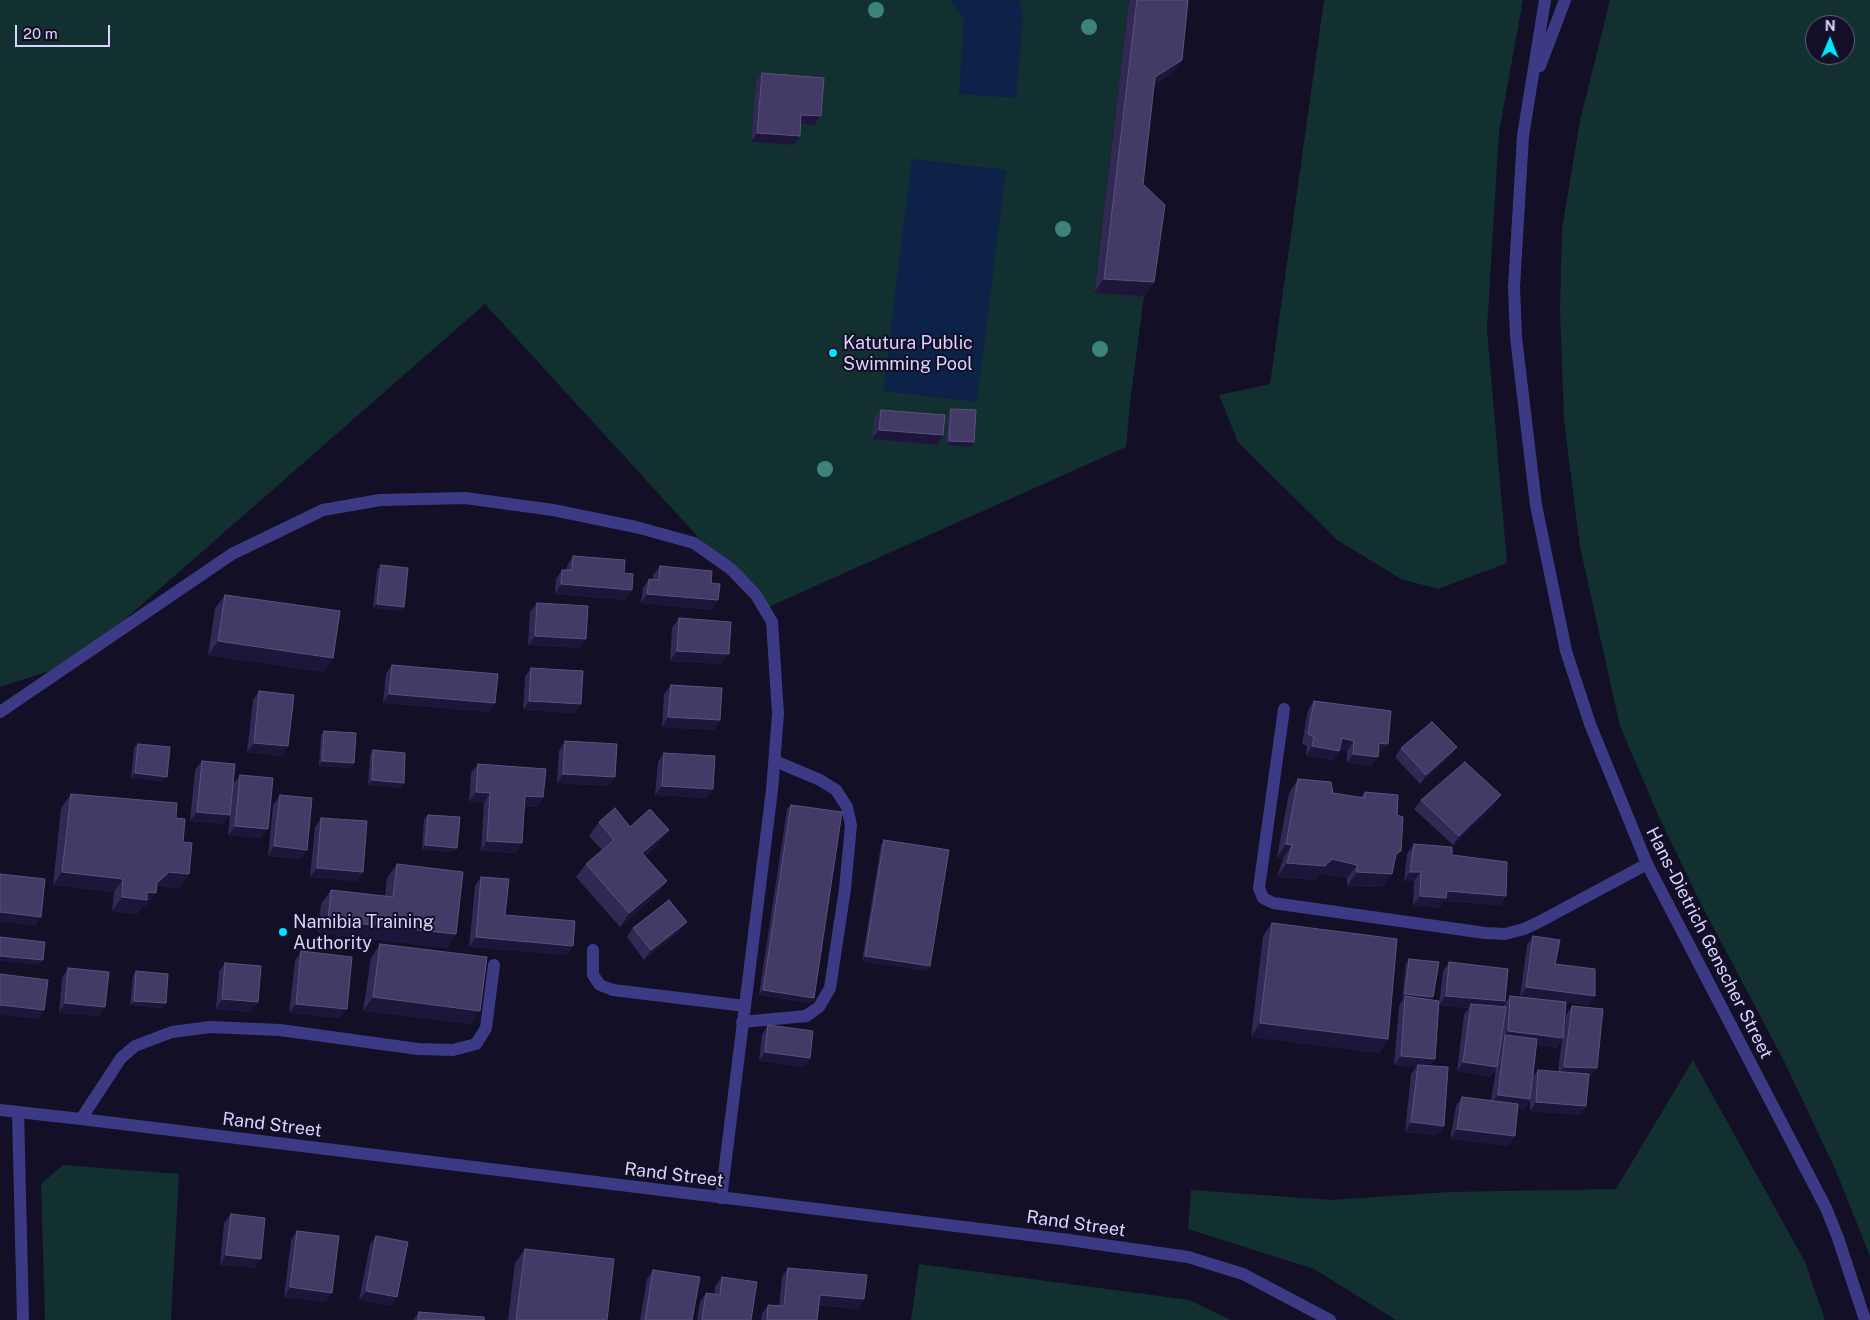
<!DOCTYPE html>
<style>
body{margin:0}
#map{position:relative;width:1870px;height:1320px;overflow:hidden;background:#130f26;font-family:"Public Sans",sans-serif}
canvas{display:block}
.north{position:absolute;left:1805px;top:15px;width:50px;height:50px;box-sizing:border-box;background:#130f26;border:1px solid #625e7d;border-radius:50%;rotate:1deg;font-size:14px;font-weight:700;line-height:20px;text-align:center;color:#d9d4ff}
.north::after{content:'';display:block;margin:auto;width:18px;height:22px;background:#00e5ff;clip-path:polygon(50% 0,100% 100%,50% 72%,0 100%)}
.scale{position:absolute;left:15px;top:25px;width:95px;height:22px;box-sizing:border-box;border:2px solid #d9d4ff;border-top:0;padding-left:6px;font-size:15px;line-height:18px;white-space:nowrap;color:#d9d4ff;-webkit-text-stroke:4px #130f26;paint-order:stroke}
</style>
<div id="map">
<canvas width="1870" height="1320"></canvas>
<div class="north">N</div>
<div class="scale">20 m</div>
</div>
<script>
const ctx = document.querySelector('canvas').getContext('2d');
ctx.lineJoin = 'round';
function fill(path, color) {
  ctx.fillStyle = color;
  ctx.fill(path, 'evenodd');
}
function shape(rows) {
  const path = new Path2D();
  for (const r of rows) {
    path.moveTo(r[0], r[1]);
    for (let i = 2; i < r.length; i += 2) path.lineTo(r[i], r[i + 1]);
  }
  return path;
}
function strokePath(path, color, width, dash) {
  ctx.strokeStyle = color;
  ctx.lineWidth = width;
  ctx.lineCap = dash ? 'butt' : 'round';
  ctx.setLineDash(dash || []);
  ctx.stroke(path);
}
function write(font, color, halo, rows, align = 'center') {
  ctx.font = font + ' "Public Sans",sans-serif';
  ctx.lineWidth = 4;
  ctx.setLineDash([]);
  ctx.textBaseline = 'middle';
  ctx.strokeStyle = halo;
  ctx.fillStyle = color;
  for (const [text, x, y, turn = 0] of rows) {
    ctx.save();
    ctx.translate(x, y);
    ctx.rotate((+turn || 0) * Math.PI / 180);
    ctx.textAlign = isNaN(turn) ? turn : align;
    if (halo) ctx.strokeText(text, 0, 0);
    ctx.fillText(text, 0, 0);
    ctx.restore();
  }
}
const green = shape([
 [0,0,1129,0,1094,292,1144,296,1130,403,1126,447,764,609,485,304,75,663,0,687],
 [1324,0,1523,0,1499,132,1487,329,1507,563,1438,589,1401,579,1337,540,1238,442,1219,395,1270,384],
 [1610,0,1870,0,1870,1256,1836,1171,1785,1063,1701,904,1659,817,1620,726,1580,547,1564,420,1560,310,1562,229,1580,121],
 [1815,25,1845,25,1845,55,1815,55],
 [1693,1060,1805,1262,1825,1320,1396,1320,1314,1269,1188,1229,1191,1190,1332,1200,1448,1192,1616,1189],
 [63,1165,179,1174,171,1320,45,1320,41,1184],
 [919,1264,1189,1300,1231,1320,911,1320]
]);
const water = shape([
 [950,0,1019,0,1023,17,1016,98,959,94,964,19],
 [912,159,1006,170,977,402,883,391]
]);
const service = shape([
 [742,1022,806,1016,819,1007,830,988,845,889,851,825,847,807,836,790,820,780,775,761]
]);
const minor = shape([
 [1284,709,1259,888,1263,898,1273,903,1485,933,1505,934,1524,929,1539,922,1647,864],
 [0,712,232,554,323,510,380,500,465,498,553,510,636,527,694,543,731,569,756,595,772,622,778,714,772,790,721,1198],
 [593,950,593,975,600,985,613,990,745,1006],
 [18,1112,23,1320],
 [81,1119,121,1058,135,1046,172,1032,210,1027,280,1030,418,1049,453,1050,476,1044,486,1028,494,965]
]);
const tertiary = shape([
 [1545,0,1523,136,1514,287,1516,337,1536,505,1566,651,1590,724,1647,864,1826,1208,1838,1238,1865,1320],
 [1540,66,1565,0],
 [0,1110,81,1119,1062,1239,1188,1257,1243,1274,1330,1320]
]);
const trees = [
 [876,10],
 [1089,27],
 [1063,229],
 [1100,349],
 [825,469]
];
const wall = shape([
 [1129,0,1188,0,1182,60,1173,73,1154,85,1143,184,1154,282,1144,296,1094,293],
 [762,73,821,116,814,125,801,124,800,136,794,145,751,142,756,82],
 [951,409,971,447,946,445,948,413],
 [881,410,943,435,937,445,872,439,874,419],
 [573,556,624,573,625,600,555,594,556,579,562,570,566,570,567,566],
 [381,565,404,607,400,611,373,608,377,570],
 [660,566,711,583,718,600,712,610,641,603,643,588,649,579,653,580,653,575],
 [225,595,333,658,323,672,208,655,215,608],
 [537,603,580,648,528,645,530,612],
 [679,618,722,664,670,661,672,628],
 [392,665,489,712,383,703,386,674],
 [531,668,575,713,523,710,525,677],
 [671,685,720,720,714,730,662,727,664,694],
 [259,691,282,756,247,752,253,700],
 [1314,701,1381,753,1378,753,1371,766,1347,763,1347,751,1340,749,1339,751,1333,760,1306,756,1307,746,1302,744,1308,710],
 [324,731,354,763,351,768,319,766,321,735],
 [565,741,609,786,557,783,559,751],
 [138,744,163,781,131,778,134,748],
 [1457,747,1450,756,1420,784,1395,757,1401,748],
 [373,750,400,788,368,785,370,755],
 [664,753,707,798,655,795,658,762],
 [202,761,223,824,190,821,195,770],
 [478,764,543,797,537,807,525,806,516,853,481,851,484,803,469,801,471,773],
 [240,775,261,838,228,835,233,784],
 [1298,779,1333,793,1361,797,1365,792,1395,860,1383,887,1347,886,1347,878,1322,873,1316,880,1277,877,1283,859,1277,857,1289,793],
 [71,794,176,818,183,842,189,874,179,888,159,886,156,888,146,906,143,906,137,914,112,911,114,892,53,885,61,808],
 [280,795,301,859,268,856,273,805],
 [1501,795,1494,805,1453,845,1414,809,1421,800],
 [791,805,814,998,811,1003,759,995,787,809],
 [428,815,454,852,422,850,424,819],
 [321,818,363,872,356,881,310,877,315,827],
 [599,822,630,827,659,843,645,856,667,881,657,894,620,927,576,877,586,864,602,850,589,836],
 [884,840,930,966,927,971,862,961,881,845],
 [1414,844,1452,855,1506,896,1500,905,1444,901,1439,908,1413,905,1414,881,1404,881,1407,854],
 [397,864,456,934,447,948,318,933,321,904,331,890,385,896,387,878],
 [481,877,505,915,573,946,566,955,469,947,475,886],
 [1272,923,1388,1039,1379,1053,1251,1037,1263,936],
 [633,928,680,931,644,960,627,937],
 [1533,936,1555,964,1589,1005,1566,1002,1564,1031,1566,1015,1572,1006,1590,1077,1588,1077,1586,1106,1580,1115,1530,1111,1530,1100,1524,1109,1518,1108,1509,1146,1450,1139,1456,1106,1462,1097,1491,1100,1496,1070,1490,1077,1457,1071,1464,1014,1469,1008,1439,1005,1443,971,1449,962,1505,1001,1502,1007,1504,1007,1504,1005,1510,996,1520,997,1527,945],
 [1562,1039,1558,1072,1538,1070,1533,1077,1537,1045,1557,1048],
 [380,944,471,1024,363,1011,371,958],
 [301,951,340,1018,289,1013,295,961],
 [1409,959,1431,1000,1435,1059,1430,1065,1444,1126,1437,1135,1405,1132,1411,1074,1416,1067,1394,1065,1399,1006,1403,999,1402,998,1406,963],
 [225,963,251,1012,216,1009,219,972],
 [68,968,99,1016,59,1013,62,978],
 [136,971,166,1003,162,1008,130,1005,133,976],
 [768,1025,810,1058,803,1067,759,1061,762,1035],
 [231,1214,254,1268,220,1265,224,1223],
 [297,1231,332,1293,325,1302,284,1297,291,1240],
 [376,1236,391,1306,359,1300,370,1245],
 [525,1249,607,1320,508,1320,515,1263],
 [788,1268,864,1299,858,1309,819,1305,817,1320,761,1320,762,1314,768,1305,779,1306,782,1277],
 [653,1270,692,1320,640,1320,647,1279],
 [722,1277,751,1320,697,1320,700,1302,706,1293,714,1294,715,1286],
 [419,1312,484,1320,413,1320]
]);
const shadedWall = shape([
 [1182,60,1173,73,1145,91,1155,77],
 [801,115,821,116,814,125,795,124],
 [757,133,800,136,794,145,751,142],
 [1104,279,1154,282,1144,296,1094,293],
 [879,430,943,435,937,445,872,439],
 [949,441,974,442,971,447,946,445],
 [561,584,632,590,625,600,555,594],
 [647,594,718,600,712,610,641,603],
 [377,604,404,607,400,611,373,608],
 [535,636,586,639,580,648,528,645],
 [218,641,333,658,323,672,208,655],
 [677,651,729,654,722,664,670,661],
 [389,694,495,703,489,712,383,703],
 [529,701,581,704,575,713,523,710],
 [668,717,720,720,714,730,662,727],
 [1342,738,1354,741,1347,751,1335,747],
 [254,743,288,746,282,756,247,752],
 [1379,743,1388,744,1381,753,1372,753],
 [1312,746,1339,751,1333,760,1306,756],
 [1457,747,1450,756,1420,784,1426,775],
 [1353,754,1378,757,1371,766,1347,763],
 [322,761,354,763,351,768,319,766],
 [135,773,167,777,163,781,131,778],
 [563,774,615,777,609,786,557,783],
 [372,780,404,783,400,788,368,785],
 [662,786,713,789,707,798,655,795],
 [476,792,490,793,484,803,469,801],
 [1501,795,1494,805,1453,845,1459,836],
 [525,796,543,797,537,807,519,805],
 [197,812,230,815,223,824,190,821],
 [235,826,268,829,261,838,228,835],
 [669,830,659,843,632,866,642,853],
 [487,841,522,843,516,853,481,851],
 [1286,844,1292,845,1283,859,1277,857],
 [425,845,457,848,454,852,422,850],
 [274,846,307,850,301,859,268,856],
 [1401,851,1392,865,1396,854],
 [1332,859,1357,865,1347,878,1322,873,1316,880,1277,877,1287,863],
 [317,868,363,872,356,881,310,877],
 [62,872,123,879,114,892,53,885],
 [169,872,189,874,179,888,159,886,152,892,156,893,146,906,143,906,137,914,112,911,122,897,147,892],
 [1357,872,1392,874,1383,887,1347,886],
 [1410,872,1421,872,1414,881,1404,881],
 [667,881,657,894,620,927,629,913],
 [1447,891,1506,896,1500,905,1444,901,1439,908,1413,905,1420,896],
 [0,912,41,917,35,926,0,922],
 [328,920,456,934,447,948,318,933],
 [687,922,680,931,644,960,651,950],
 [476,937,573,946,566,955,469,947],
 [0,956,43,960,39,965,0,961],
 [865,956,930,966,927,971,862,961],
 [1526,987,1595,996,1589,1005,1520,997],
 [763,990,814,998,811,1003,759,995],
 [1405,994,1433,997,1430,1001,1405,996,1403,999,1402,998],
 [1446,996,1505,1001,1499,1011,1471,1004,1469,1008,1439,1005],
 [373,997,480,1011,471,1024,363,1011],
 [222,999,258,1002,251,1012,216,1009],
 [134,1001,166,1003,162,1008,130,1005],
 [65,1003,105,1007,99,1016,59,1013],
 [296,1004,347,1009,340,1018,289,1013],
 [0,1005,44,1010,38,1019,0,1015],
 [1260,1023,1388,1039,1379,1053,1251,1037],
 [1508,1031,1563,1038,1557,1048,1505,1040,1505,1035,1501,1040],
 [765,1052,810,1058,803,1067,759,1061],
 [1401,1056,1435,1059,1428,1068,1418,1065,1416,1067,1394,1065],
 [1463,1062,1497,1067,1490,1077,1457,1071],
 [1564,1067,1597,1068,1590,1077,1557,1076],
 [1498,1095,1530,1099,1524,1109,1491,1104],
 [1536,1102,1586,1106,1580,1115,1530,1111],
 [1411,1122,1444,1126,1437,1135,1405,1132],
 [1457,1129,1515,1136,1509,1146,1450,1139],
 [226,1255,261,1259,254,1268,220,1265],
 [290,1287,332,1293,325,1302,284,1297],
 [366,1291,397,1297,391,1306,359,1300],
 [820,1295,864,1299,858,1309,813,1304]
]);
const building = shape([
 [1137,0,1188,0,1182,60,1155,77,1143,184,1165,205,1154,282,1104,279,1137,0],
 [762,73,824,78,821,116,801,115,800,136,757,133,762,73],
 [951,409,976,410,974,442,949,441,951,409],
 [881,410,945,415,943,435,879,430,881,410],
 [573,556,625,560,624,573,633,574,632,590,561,584,562,570,572,570,573,556],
 [381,565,408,568,404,607,377,604,381,565],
 [660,566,712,571,711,583,720,584,718,600,647,594,649,579,659,580,660,566],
 [225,595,340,611,333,658,218,641,225,595],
 [537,603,588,606,586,639,535,636,537,603],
 [679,618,731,622,729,654,677,651,679,618],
 [392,665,498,674,495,703,389,694,392,665],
 [531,668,583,671,581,704,529,701,531,668],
 [671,685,722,688,720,720,668,717,671,685],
 [259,691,294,695,288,746,254,743,259,691],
 [1314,701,1391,711,1388,744,1379,743,1378,757,1353,754,1354,741,1342,738,1339,751,1312,746,1314,737,1308,734,1314,701],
 [1432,722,1457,747,1426,775,1401,748,1432,722],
 [324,731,356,733,354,763,322,761,324,731],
 [565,741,617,744,615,777,563,774,565,741],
 [138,744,170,747,167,777,135,773,138,744],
 [373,750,405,753,404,783,372,780,373,750],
 [664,753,715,756,713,789,662,786,664,753],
 [202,761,235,764,230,815,197,812,202,761],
 [1465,762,1501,795,1459,836,1421,800,1465,762],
 [478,764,546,769,543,797,525,796,522,843,487,841,490,793,476,792,478,764],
 [240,775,273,778,268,829,235,826,240,775],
 [1298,779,1331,782,1333,793,1364,798,1365,792,1398,795,1397,815,1403,817,1401,851,1396,854,1392,874,1357,872,1357,865,1332,859,1325,866,1287,863,1292,845,1286,844,1298,779],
 [71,794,177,803,176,818,185,819,183,842,192,843,189,874,169,872,157,883,156,893,147,892,147,900,122,897,123,879,62,872,71,794],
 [280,795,312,798,307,850,274,846,280,795],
 [791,805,842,812,814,998,763,990,791,805],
 [615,808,630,827,650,809,669,830,642,853,667,881,629,913,586,864,614,840,599,822,615,808],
 [428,815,460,817,457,848,425,845,428,815],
 [321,818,367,821,363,872,317,868,321,818],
 [884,840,949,850,930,966,865,956,884,840],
 [1414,844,1452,847,1452,855,1507,862,1506,896,1447,891,1446,898,1420,896,1421,872,1410,872,1414,844],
 [397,864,463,872,456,934,328,920,331,890,393,897,397,864],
 [0,874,45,879,41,917,0,912,0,874],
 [481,877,509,879,505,915,575,921,573,946,476,937,481,877],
 [669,900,687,922,651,950,633,928,669,900],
 [1272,923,1397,939,1388,1039,1260,1023,1272,923],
 [1533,936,1560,940,1555,964,1595,969,1595,996,1526,987,1533,936],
 [0,937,45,942,43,960,0,956,0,937],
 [380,944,487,957,480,1011,373,997,380,944],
 [301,951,352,957,347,1009,296,1004,301,951],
 [1409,959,1439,962,1433,997,1405,994,1409,959],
 [1449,962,1508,969,1505,1001,1446,996,1449,962],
 [225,963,261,966,258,1002,222,999,225,963],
 [68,968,109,972,105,1007,65,1003,68,968],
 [136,971,168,974,166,1003,134,1001,136,971],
 [0,974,48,980,44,1010,0,1005,0,974],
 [1405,996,1439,1001,1435,1059,1401,1056,1405,996],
 [1510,996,1566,1002,1563,1038,1508,1031,1510,996],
 [1471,1004,1506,1007,1497,1067,1463,1062,1471,1004],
 [1572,1006,1603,1009,1597,1068,1564,1067,1572,1006],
 [768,1025,813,1031,810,1058,765,1052,768,1025],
 [1505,1035,1537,1039,1530,1099,1498,1095,1505,1035],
 [1418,1065,1448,1067,1444,1126,1411,1122,1418,1065],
 [1538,1070,1589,1074,1586,1106,1536,1102,1538,1070],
 [1462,1097,1518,1104,1515,1136,1457,1129,1462,1097],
 [231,1214,265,1218,261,1259,226,1255,231,1214],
 [297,1231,339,1236,332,1293,290,1287,297,1231],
 [376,1236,408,1242,397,1297,366,1291,376,1236],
 [525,1249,614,1259,607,1320,516,1320,525,1249],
 [788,1268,867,1275,864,1299,820,1295,817,1320,767,1320,768,1305,784,1306,788,1268],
 [653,1270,700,1277,692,1320,645,1320,653,1270],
 [722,1277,757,1282,751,1320,702,1320,706,1293,720,1295,722,1277],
 [419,1312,484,1317,484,1320,418,1320,419,1312]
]);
const markers = [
 [833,353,5,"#00e5ff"],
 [283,932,5,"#00e5ff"]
];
const poiNames = [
 ["Katutura Public",843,343],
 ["Swimming Pool",843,364],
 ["Namibia Training",293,922],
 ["Authority",293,943]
];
const streetNames = [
 ["Hans-Dietrich Genscher Street",1709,943,63],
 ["Rand Street",272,1125,7],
 ["Rand Street",674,1175,7],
 ["Rand Street",1076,1224,8]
];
fill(green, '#12302f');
fill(water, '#0c2248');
strokePath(service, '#3d3a85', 12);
strokePath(minor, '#3d3a85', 12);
strokePath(tertiary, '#3d3a85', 12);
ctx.fillStyle = '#3d827b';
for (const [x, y] of trees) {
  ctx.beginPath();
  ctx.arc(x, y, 8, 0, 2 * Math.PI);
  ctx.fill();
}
fill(wall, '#312854');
fill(shadedWall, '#1d163a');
fill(building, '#433a66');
strokePath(building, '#5a527e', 1);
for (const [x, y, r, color] of markers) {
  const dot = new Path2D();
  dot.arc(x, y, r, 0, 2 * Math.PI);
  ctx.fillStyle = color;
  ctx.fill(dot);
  strokePath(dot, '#130f26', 2);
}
write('18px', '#d9d4ff', '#130f26', poiNames, 'left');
write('18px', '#d9d4ff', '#130f26', streetNames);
</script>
